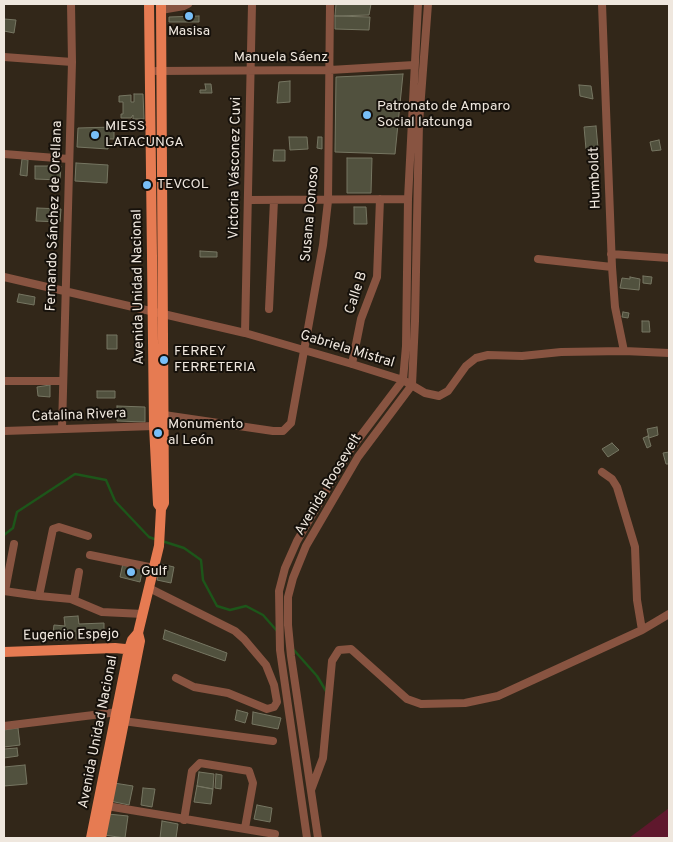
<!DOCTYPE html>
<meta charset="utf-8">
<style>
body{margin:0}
#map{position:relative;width:673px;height:842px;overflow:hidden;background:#322719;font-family:Overpass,sans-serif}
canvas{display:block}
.frame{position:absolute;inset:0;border:5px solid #efe7de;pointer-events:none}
</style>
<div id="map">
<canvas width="673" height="842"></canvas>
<div class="frame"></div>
</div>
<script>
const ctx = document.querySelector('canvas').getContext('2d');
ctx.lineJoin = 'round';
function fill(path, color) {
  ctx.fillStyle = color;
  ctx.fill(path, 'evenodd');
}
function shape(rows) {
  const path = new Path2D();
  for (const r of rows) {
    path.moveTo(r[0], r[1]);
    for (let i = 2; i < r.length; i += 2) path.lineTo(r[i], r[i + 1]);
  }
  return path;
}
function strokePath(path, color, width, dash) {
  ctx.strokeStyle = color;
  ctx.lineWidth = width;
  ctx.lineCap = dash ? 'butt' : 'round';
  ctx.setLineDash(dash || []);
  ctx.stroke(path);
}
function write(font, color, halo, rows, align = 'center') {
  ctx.font = font + ' Overpass,sans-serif';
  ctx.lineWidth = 4;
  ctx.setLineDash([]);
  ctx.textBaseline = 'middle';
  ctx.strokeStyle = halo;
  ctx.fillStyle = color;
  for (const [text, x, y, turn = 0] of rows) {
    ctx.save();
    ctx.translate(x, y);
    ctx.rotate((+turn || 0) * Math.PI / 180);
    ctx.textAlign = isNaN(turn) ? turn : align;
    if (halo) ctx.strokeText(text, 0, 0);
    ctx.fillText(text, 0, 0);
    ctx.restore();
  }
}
const green = shape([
 [669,808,669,838,629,838]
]);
const stream = shape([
 [4,535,13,528,17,512,75,474,106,480,115,501,149,537,157,540],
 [162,541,184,548,201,560,203,580,217,606,230,610,246,606,263,615,278,632],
 [293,649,317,676,326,691]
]);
const building = shape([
 [336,4,371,4,369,15,335,16,336,4],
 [199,16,199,22,169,22,169,17,199,16],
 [335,16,370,17,369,30,335,29,335,16],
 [4,19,16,20,14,33,4,31,4,19],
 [403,74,395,154,335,152,336,77,403,74],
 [290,81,290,102,277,103,279,82,290,81],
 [205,84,211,84,212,93,200,93,200,90,206,90,205,84],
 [579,85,591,86,593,99,580,96,579,85],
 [134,94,143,94,144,119,133,119,133,115,131,118,121,118,121,114,123,114,123,102,119,102,119,96,131,95,131,102,134,102,134,94],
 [596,126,598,148,586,149,584,127,596,126],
 [114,127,114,139,109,139,108,149,77,147,78,128,114,127],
 [289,137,307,137,308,149,290,150,289,137],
 [318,137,322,137,322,149,317,148,318,137],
 [659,140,661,150,652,151,650,142,659,140],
 [274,150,285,150,285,161,273,161,274,150],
 [347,158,372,158,371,193,347,193,347,158],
 [22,159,28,160,27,176,20,175,22,159],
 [76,163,108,165,107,183,75,181,76,163],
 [35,166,61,166,60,180,35,179,35,166],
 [354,207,366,207,367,224,354,224,354,207],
 [37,208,61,209,60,222,36,221,37,208],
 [200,251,217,252,217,257,200,257,200,251],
 [643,276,652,277,651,284,643,283,643,276],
 [630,277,640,279,639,290,620,288,622,278,630,279,630,277],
 [19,294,35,297,34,305,17,302,19,294],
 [623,312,629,313,628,318,622,317,623,312],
 [642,321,649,321,650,332,642,332,642,321],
 [107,335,117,335,117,349,107,349,107,335],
 [50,385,50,397,38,396,37,387,50,385],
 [97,391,115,391,115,398,97,398,97,391],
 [117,406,145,407,145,422,117,421,117,406],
 [657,427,658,435,649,438,647,429,657,427],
 [648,436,651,446,647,448,643,438,648,436],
 [612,443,619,450,608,457,602,449,612,443],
 [669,452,669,464,666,464,663,453,669,452],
 [123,563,143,567,140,582,120,577,123,563],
 [161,564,174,567,171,583,157,580,161,564],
 [78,616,79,624,104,623,104,637,76,639,76,631,69,632,69,640,52,640,54,625,65,626,64,617,78,616],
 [165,630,227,653,225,661,163,639,165,630],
 [237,710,248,713,245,723,235,720,237,710],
 [253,712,281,718,278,729,252,724,253,712],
 [18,728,20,745,4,747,4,730,18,728],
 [17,748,18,756,4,758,4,749,17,748],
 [25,765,27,784,4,786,4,767,25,765],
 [199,772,214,774,213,789,197,786,199,772],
 [216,774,222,775,221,789,215,788,216,774],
 [114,783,133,786,129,805,110,801,114,783],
 [197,786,213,789,211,804,194,802,197,786],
 [143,788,155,789,152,807,141,805,143,788],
 [257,805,272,808,270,822,254,819,257,805],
 [108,814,128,816,125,838,104,835,108,814],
 [162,821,178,824,176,838,160,838,162,821]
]);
const minor = shape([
 [602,4,612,267,615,307,624,351],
 [161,10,184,6,188,4],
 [4,57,72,62],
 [156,71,330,70,414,65],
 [4,154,69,159],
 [249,200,408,199],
 [611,254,669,258],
 [538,259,612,267],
 [4,277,245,333,352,364,403,380,425,393,439,396,448,391,466,366,476,358,488,355,522,356,561,352,624,351,669,353],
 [269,309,274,200],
 [245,333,252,4],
 [352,364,361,319,377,277,380,199],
 [4,381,63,381],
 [164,415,273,431,283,431,291,423,323,245,328,201,330,4],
 [62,428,72,62,71,4],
 [4,431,154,426],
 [602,472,612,479,617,487,635,547,637,600,642,630],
 [88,536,59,527,53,529,39,596,71,599,102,612,143,614],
 [90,555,154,568],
 [149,588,235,631,244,639,266,665,274,685,277,702,274,707,267,709,228,693,194,687,176,678],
 [4,591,39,596],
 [5,591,14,544],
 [74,600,79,572],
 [123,721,273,741],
 [4,726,118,712],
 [311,790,323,758,332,661,339,650,351,649,407,699,421,704,465,703,498,696,642,630,669,614],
 [107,806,275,834],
 [184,820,192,771,200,763,249,771,253,783,245,828],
 [307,838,280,650,279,591,285,568,297,541,350,450,403,380,406,346,408,199,418,4],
 [318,838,291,656,288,625,288,597,293,578,306,546,358,457,412,385,415,321,419,123,428,4]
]);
const major = shape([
 [149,4,154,426,158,504,161,508],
 [4,652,115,648,135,650],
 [91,838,129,649,132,640,138,633],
 [101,838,140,641,138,633,159,546,161,509,164,503,161,4]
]);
const markers = [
 [189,16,5,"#78bff8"],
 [367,115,5,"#78bff8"],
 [95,135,5,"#78bff8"],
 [147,185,5,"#78bff8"],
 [164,360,5,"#78bff8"],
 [158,433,5,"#78bff8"],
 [131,572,5,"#78bff8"]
];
const poiNames = [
 ["Masisa",189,32,"center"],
 ["Patronato de Amparo",377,107],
 ["Social latcunga",377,123],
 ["MIESS",105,127],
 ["LATACUNGA",105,143],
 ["TEVCOL",157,185],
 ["FERREY",174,352],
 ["FERRETERIA",174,368],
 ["Monumento",168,425],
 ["al León",168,441],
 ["Gulf",141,572]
];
const streetNames = [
 ["Manuela Sáenz",281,58],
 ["Victoria Vásconez Cuvi",236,168,-89],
 ["Humboldt",596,178,-92],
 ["Susana Donoso",311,214,-85],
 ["Fernando Sánchez de Orellana",55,216,-88],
 ["Avenida Unidad Nacional",139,287,-91],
 ["Calle B",357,293,-72],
 ["Gabriela Mistral",347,350,17],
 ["Catalina Rivera",79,416,-2],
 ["Avenida Roosevelt",329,485,-59],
 ["Eugenio Espejo",71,636,-1],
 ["Avenida Unidad Nacional",99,732,-79]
];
fill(green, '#5f182d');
strokePath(stream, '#1d561a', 2.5);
fill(building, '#51513e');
strokePath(building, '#767662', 1);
strokePath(minor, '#885441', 8);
strokePath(major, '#e67b52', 10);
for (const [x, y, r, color] of markers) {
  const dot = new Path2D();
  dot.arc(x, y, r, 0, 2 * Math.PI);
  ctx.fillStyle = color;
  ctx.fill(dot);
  strokePath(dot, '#16110b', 2);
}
write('14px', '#efe7de', '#16110b', poiNames, 'left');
write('14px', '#efe7de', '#16110b', streetNames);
</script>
